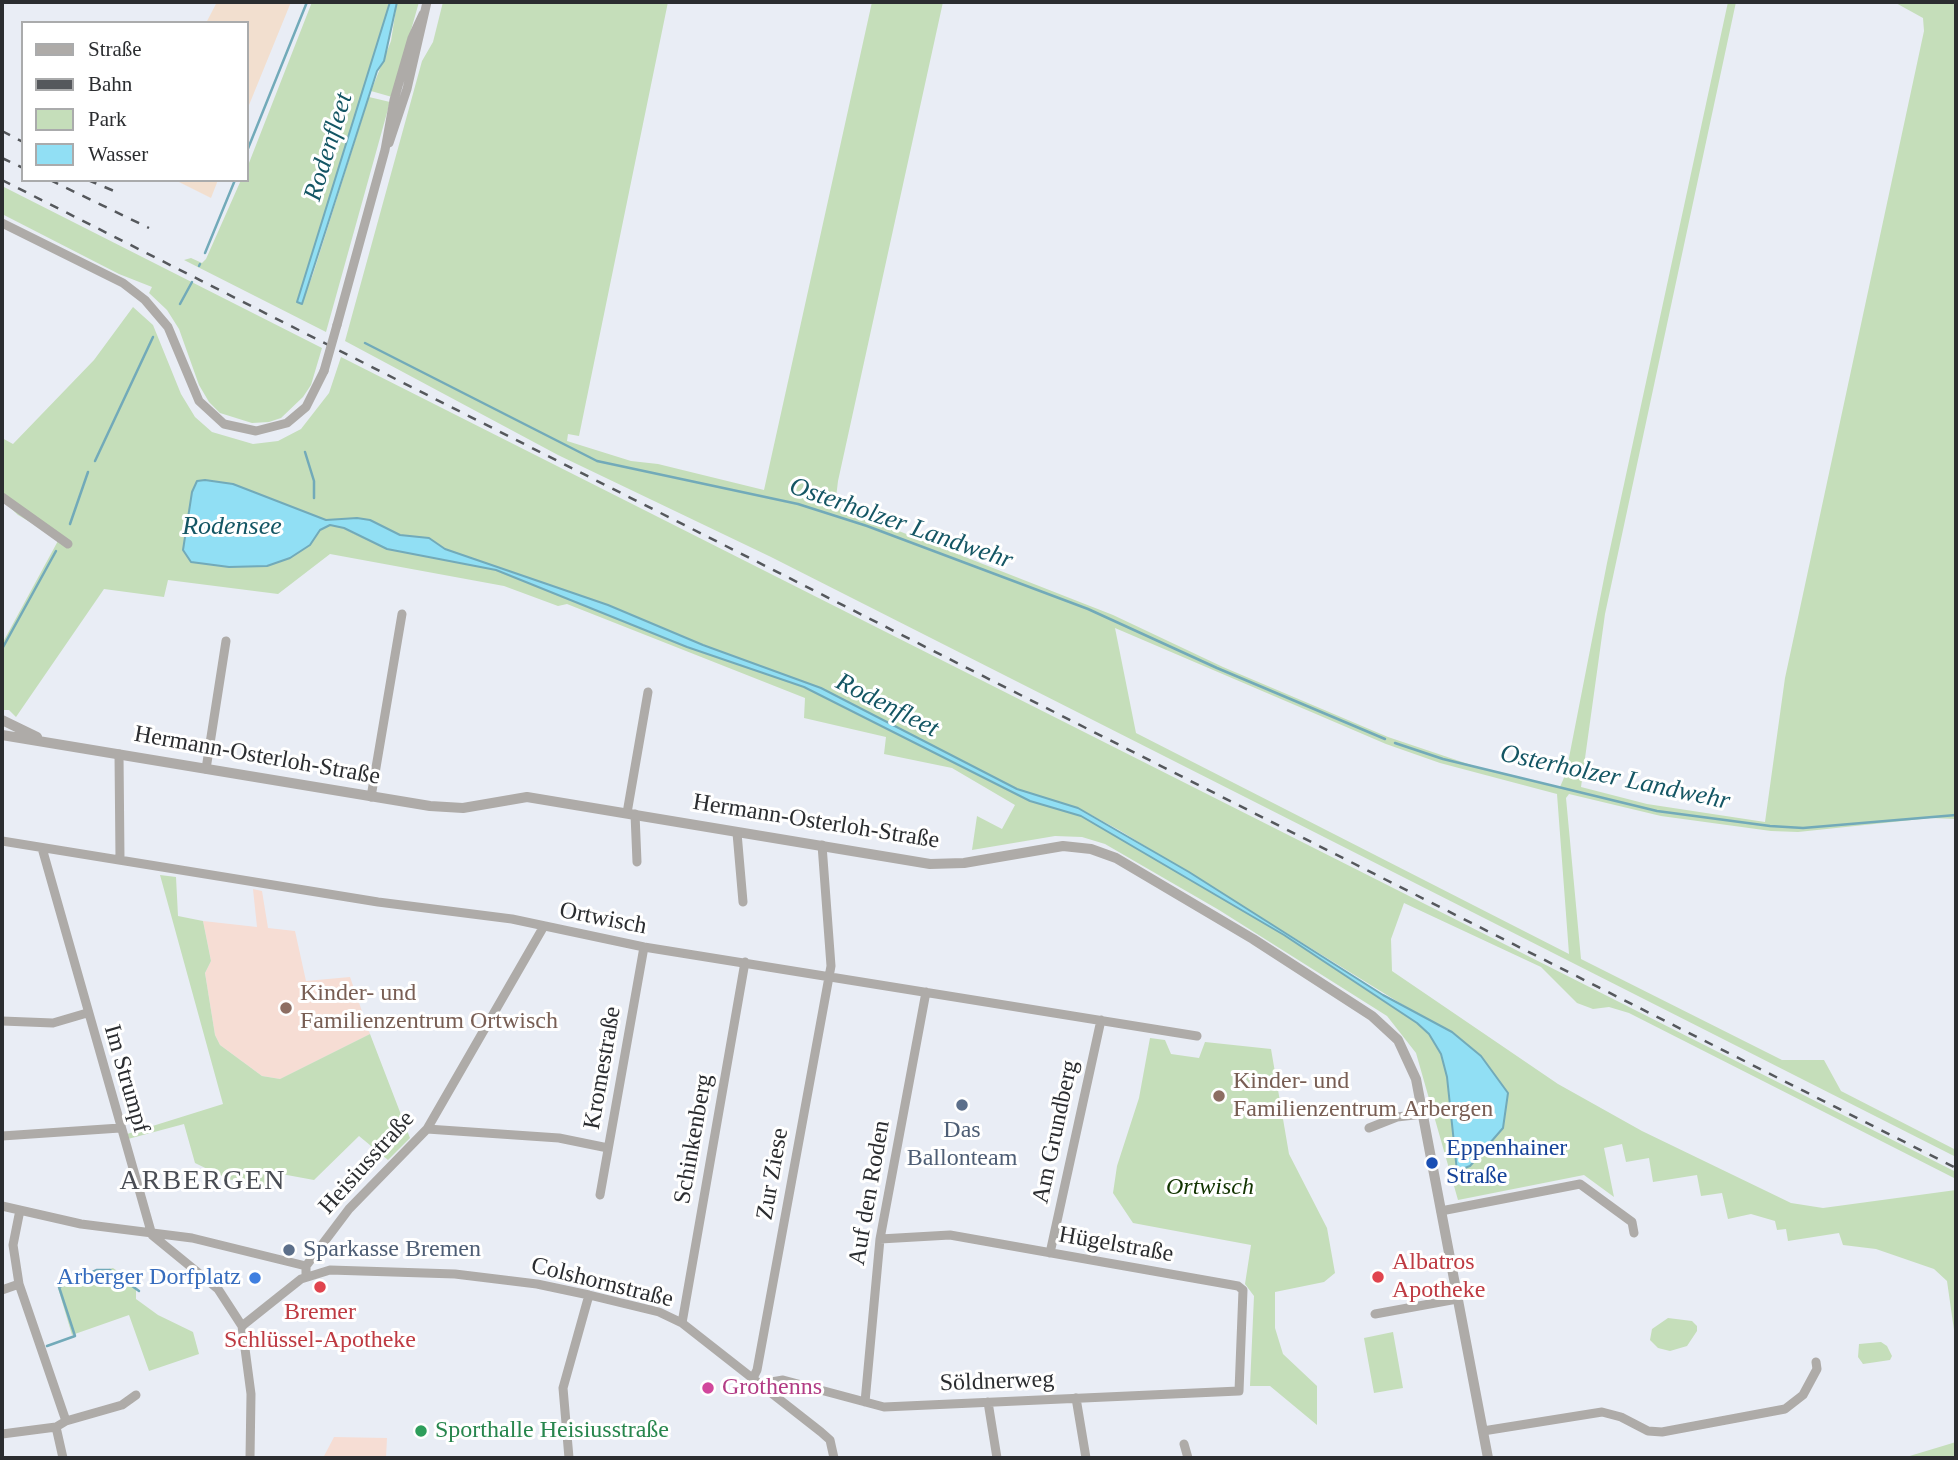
<!DOCTYPE html>
<meta charset="utf-8">
<style>
body{margin:0}
#map{position:relative;width:1958px;height:1460px;overflow:hidden;background:#e9edf5;font-family:"Times New Roman",serif}
canvas{display:block}
.frame{position:absolute;inset:0;border:4px solid #2b2d30;pointer-events:none}
.legend{position:absolute;left:21px;top:21px;width:228px;height:161px;box-sizing:border-box;background:#fff;border:2px solid #aaabac;margin:0;padding:9px 12px;list-style:none;font-size:21px;color:#2b2d30}
.legend li{display:flex;align-items:center;gap:14px;height:35px}
.legend b{width:35px;border:2px solid #aaabac}
</style>
<div id="map">
<canvas width="1958" height="1460"></canvas>
<div class="frame"></div>
<ul class="legend">
<li><b style="height:9px;background:#aeaba8"></b>Straße</li>
<li><b style="height:9px;background:#55585c"></b>Bahn</li>
<li><b style="height:19px;background:#c5deba"></b>Park</li>
<li><b style="height:19px;background:#91dff4"></b>Wasser</li>
</ul>
</div>
<script>
const ctx = document.querySelector('canvas').getContext('2d');
ctx.lineJoin = 'round';
function fill(path, color) {
  ctx.fillStyle = color;
  ctx.fill(path, 'evenodd');
}
function shape(rows) {
  const path = new Path2D();
  for (const r of rows) {
    path.moveTo(r[0], r[1]);
    for (let i = 2; i < r.length; i += 2) path.lineTo(r[i], r[i + 1]);
  }
  return path;
}
function strokePath(path, color, width, dash) {
  ctx.strokeStyle = color;
  ctx.lineWidth = width;
  ctx.lineCap = dash ? 'butt' : 'round';
  ctx.setLineDash(dash || []);
  ctx.stroke(path);
}
function write(font, color, halo, rows, align = 'center') {
  ctx.font = font + ' "Times New Roman",serif';
  ctx.lineWidth = 6;
  ctx.setLineDash([]);
  ctx.textBaseline = 'middle';
  ctx.strokeStyle = halo;
  ctx.fillStyle = color;
  for (const [text, x, y, turn = 0] of rows) {
    ctx.save();
    ctx.translate(x, y);
    ctx.rotate((+turn || 0) * Math.PI / 180);
    ctx.textAlign = isNaN(turn) ? turn : align;
    if (halo) ctx.strokeText(text, 0, 0);
    ctx.fillText(text, 0, 0);
    ctx.restore();
  }
}
const commercial = shape([
 [217,2,291,2,247,110,247,23,206,23],
 [175,180,218,180,211,198]
]);
const education = shape([
 [253,889,262,891,268,928,295,931,306,981,350,977,370,1034,280,1079,262,1076,220,1045,215,1035,205,973,211,961,203,921,257,927],
 [334,1437,387,1438,386,1458,323,1458]
]);
const green = shape([
 [312,2,390,2,297,302,302,303,313,274,369,97,390,102,326,332,184,260,191,258,202,263,206,259,241,180,247,180,247,168],
 [397,2,419,2,392,97,371,91,391,41],
 [443,2,668,2,579,436,568,434,567,441,631,461,658,464,764,490,872,2,943,2,838,481,835,506,1113,615,1223,667,1388,737,1483,769,1560,787,1566,773,1607,563,1728,2,1736,2,1605,614,1581,787,1647,804,1765,822,1785,678,1924,31,1923,18,1894,2,1956,2,1956,819,1931,818,1798,832,1771,831,1661,816,1569,794,1566,798,1581,959,1782,1060,1824,1060,1841,1091,1956,1150,1956,1157,771,557,558,455,345,341,422,61,433,42],
 [1115,628,1386,744,1440,763,1557,794,1569,954,1136,733],
 [2,186,322,348,311,385,303,397,281,418,269,422,252,423,220,413,209,402,199,385,179,329,167,310,149,293,152,287,119,274,2,214],
 [133,307,153,325,181,394,195,417,212,432,253,444,278,441,301,429,329,393,341,357,1956,1172,1956,1179,1629,1013,1609,1007,1593,1009,1577,1003,1541,967,1404,903,1391,939,1392,971,1558,1084,1642,1131,1791,1203,1823,1208,1956,1190,1956,1344,1947,1281,1934,1269,1876,1249,1843,1245,1839,1233,1788,1241,1786,1229,1777,1230,1775,1221,1751,1214,1728,1219,1722,1193,1701,1196,1697,1175,1653,1182,1649,1158,1626,1162,1622,1144,1604,1148,1614,1197,1584,1175,1458,1200,1416,1053,1387,1016,1219,910,1105,844,1082,837,1055,836,972,850,977,816,1002,829,1015,805,952,768,884,754,886,737,804,718,805,698,567,604,558,606,504,586,330,554,278,594,168,580,164,597,104,589,16,717,9,710,2,710,2,644,59,539,18,515,2,500,2,438,13,444,94,360],
 [357,518,400,535,429,538,445,549,608,605,703,645,821,688,1017,789,1078,808,1119,830,1421,1016,1417,1022,1284,935,1081,816,1030,801,804,687,687,647,496,570,387,549,338,526,336,519],
 [160,875,176,877,178,916,203,921,211,961,205,973,215,1035,220,1045,262,1076,280,1079,370,1034,410,1138,388,1160,359,1136,314,1180,276,1173,263,1188,228,1179,195,1163,184,1124,128,1139,127,1134,223,1104],
 [1150,1038,1165,1040,1171,1054,1199,1058,1205,1042,1271,1049,1289,1154,1327,1228,1335,1273,1324,1282,1275,1292,1275,1328,1283,1354,1317,1386,1317,1425,1270,1386,1250,1386,1254,1296,1245,1284,1251,1245,1133,1223,1113,1193,1117,1166,1139,1098],
 [113,1268,136,1284,136,1299,158,1315,193,1332,199,1354,149,1371,129,1315,72,1335,58,1288,82,1275],
 [1668,1318,1692,1321,1697,1326,1697,1331,1687,1346,1670,1351,1658,1348,1650,1340,1652,1329],
 [1393,1332,1403,1388,1374,1393,1364,1338],
 [1881,1342,1887,1346,1892,1356,1890,1360,1863,1364,1858,1357,1859,1344],
 [1956,1442,1956,1458,1903,1458]
]);
const water = shape([
 [390,2,397,2,384,61,377,71,302,304,297,302,390,2],
 [205,480,233,484,326,520,357,518,370,520,400,535,429,538,445,549,608,605,703,645,821,688,1017,789,1078,808,1189,872,1383,995,1452,1032,1481,1056,1508,1093,1503,1128,1470,1166,1457,1171,1447,1077,1441,1054,1429,1034,1417,1023,1284,935,1081,816,1030,801,804,687,687,647,496,570,387,549,344,528,330,525,320,530,310,545,290,558,267,566,229,567,191,562,183,550,192,492,197,481,205,480]
]);
const stream = shape([
 [247,151,307,2],
 [205,253,235,180],
 [199,266,200,264],
 [180,304,192,282],
 [365,343,597,461,798,504,867,526,1088,609,1217,668,1385,739],
 [305,452,314,481,314,498],
 [95,461,153,337],
 [70,524,88,472],
 [2,649,56,551],
 [1395,743,1443,759,1657,811,1770,826,1803,828,1956,815],
 [47,1346,75,1336,59,1287,97,1270,110,1270,139,1291]
]);
const minor = shape([
 [389,143,407,89,427,2],
 [2,223,123,283,145,300,168,327,199,401,224,424,256,431,287,423,306,407,324,371],
 [337,325,385,150,394,100,412,38,423,14],
 [2,497,68,544],
 [119,754,120,859],
 [206,769,226,641],
 [371,797,402,614],
 [627,813,648,692],
 [635,814,637,862],
 [737,833,743,902],
 [2,841,378,902,512,919,644,947,1197,1036],
 [42,848,152,1235,218,1289,242,1326,251,1394,250,1458],
 [2,1021,53,1023,87,1013],
 [1369,1128,1397,1117,1423,1114],
 [427,1129,559,1138,608,1148],
 [2,1136,120,1128],
 [600,1195,644,947],
 [2,1206,81,1224,192,1238,306,1266],
 [20,1210,13,1245,19,1284,66,1421],
 [1441,1211,1580,1184,1632,1222,1634,1233],
 [1050,1253,1101,1020],
 [306,1275,306,1266,349,1209,427,1129,544,926],
 [2,1290,19,1284],
 [1375,1314,1457,1299],
 [682,1323,745,962],
 [242,1326,301,1279,330,1270,455,1274,537,1284,589,1295,659,1312,682,1323,821,1432,830,1440,834,1458],
 [753,1378,757,1370,831,966,822,845],
 [760,1384,783,1380,884,1407,1239,1391,1243,1290,1238,1286,950,1235,880,1239],
 [1076,1398,1086,1458],
 [865,1402,880,1239,926,992],
 [988,1402,997,1458],
 [56,1427,63,1458],
 [1483,1431,1602,1412,1621,1417,1648,1431,1662,1432,1785,1409,1803,1395,1817,1369,1816,1362],
 [2,1434,56,1427,66,1421,122,1405,136,1395],
 [1184,1444,1188,1458],
 [569,1458,563,1388,589,1295]
]);
const tertiary = shape([
 [2,720,37,737],
 [2,735,430,806,463,808,527,797,930,864,964,863,1063,846,1091,849,1116,858,1253,939,1372,1016,1398,1040,1416,1079,1488,1458]
]);
const rail = shape([
 [2,131,23,142],
 [2,158,23,168],
 [2,180,1956,1168],
 [50,180,149,228],
 [88,180,114,191]
]);
const minorBridge = shape([
 [324,371,337,325]
]);
const markers = [
 [286,1008,7,"#8d6e63"],
 [1219,1096,7,"#8d6e63"],
 [962,1105,7,"#5c6f8a"],
 [1432,1163,7,"#1a4fb4"],
 [289,1250,7,"#5c6f8a"],
 [1378,1277,7,"#e0444e"],
 [255,1278,7,"#3f7fe0"],
 [320,1287,7,"#e0444e"],
 [708,1388,7,"#d1479c"],
 [421,1431,7,"#2e9e5b"]
];
const streetNames = [
 ["Hermann-Osterloh-Straße",257,756,10],
 ["Hermann-Osterloh-Straße",816,822,9],
 ["Ortwisch",603,919,11],
 ["Kromestraße",603,1068,-80],
 ["Im Strumpf",126,1079,74],
 ["Am Grundberg",1056,1132,-78],
 ["Schinkenberg",694,1139,-80],
 ["Heisiusstraße",367,1163,-48],
 ["Zur Ziese",773,1174,-80],
 ["Auf den Roden",870,1193,-80],
 ["Hügelstraße",1116,1245,10],
 ["Colshornstraße",602,1283,14],
 ["Söldnerweg",997,1382,-2]
];
const educationNames = [
 ["Kinder- und",300,994],
 ["Familienzentrum Ortwisch",300,1022],
 ["Kinder- und",1233,1082],
 ["Familienzentrum Arbergen",1233,1110]
];
const serviceNames = [
 ["Das",962,1131],
 ["Ballonteam",962,1159],
 ["Sparkasse Bremen",303,1250,"left"]
];
const transitNames = [
 ["Eppenhainer",1446,1149],
 ["Straße",1446,1177]
];
const parkNames = [
 ["Ortwisch",1210,1188]
];
const healthNames = [
 ["Albatros",1392,1263],
 ["Apotheke",1392,1291],
 ["Bremer",320,1313,"center"],
 ["Schlüssel-Apotheke",320,1341,"center"]
];
const shopNames = [
 ["Arberger Dorfplatz",241,1278]
];
const hotelNames = [
 ["Grothenns",722,1388]
];
const leisureNames = [
 ["Sporthalle Heisiusstraße",435,1431]
];
const waterNames = [
 ["Rodenfleet",329,147,-73],
 ["Osterholzer Landwehr",901,524,19],
 ["Rodensee",232,527],
 ["Rodenfleet",887,706,27],
 ["Osterholzer Landwehr",1615,778,12]
];
const quarterNames = [
 ["ARBERGEN",203,1182]
];
fill(commercial, '#f2dfcf');
fill(education, '#f6ddd4');
fill(green, '#c5deba');
fill(water, '#91dff4');
strokePath(water, '#72aab9', 2);
strokePath(stream, '#72aab9', 2.5);
strokePath(minor, '#aeaba8', 9);
strokePath(tertiary, '#aeaba8', 10);
strokePath(rail, '#55585c', 2.5, [9, 9]);
strokePath(minorBridge, '#aeaba8', 9);
for (const [x, y, r, color] of markers) {
  const dot = new Path2D();
  dot.arc(x, y, r, 0, 2 * Math.PI);
  ctx.fillStyle = color;
  ctx.fill(dot);
  strokePath(dot, '#fff', 2.5);
}
write('24px', '#2b2d30', '#fff', streetNames);
write('24px', '#785e54', '#fff', educationNames, 'left');
write('24px', '#4e5e75', '#fff', serviceNames);
write('24px', '#164399', '#fff', transitNames, 'left');
write('italic 24px', '#123400', '#fff', parkNames);
write('24px', '#be3a42', '#fff', healthNames, 'left');
write('24px', '#366cbe', '#fff', shopNames, 'right');
write('24px', '#b23c85', '#fff', hotelNames, 'left');
write('24px', '#27864d', '#fff', leisureNames, 'left');
write('italic 26px', '#145664', '#fff', waterNames);
ctx.letterSpacing = '2px';
write('28px', '#4a4d54', '#fff', quarterNames);
ctx.letterSpacing = '0px';
</script>
